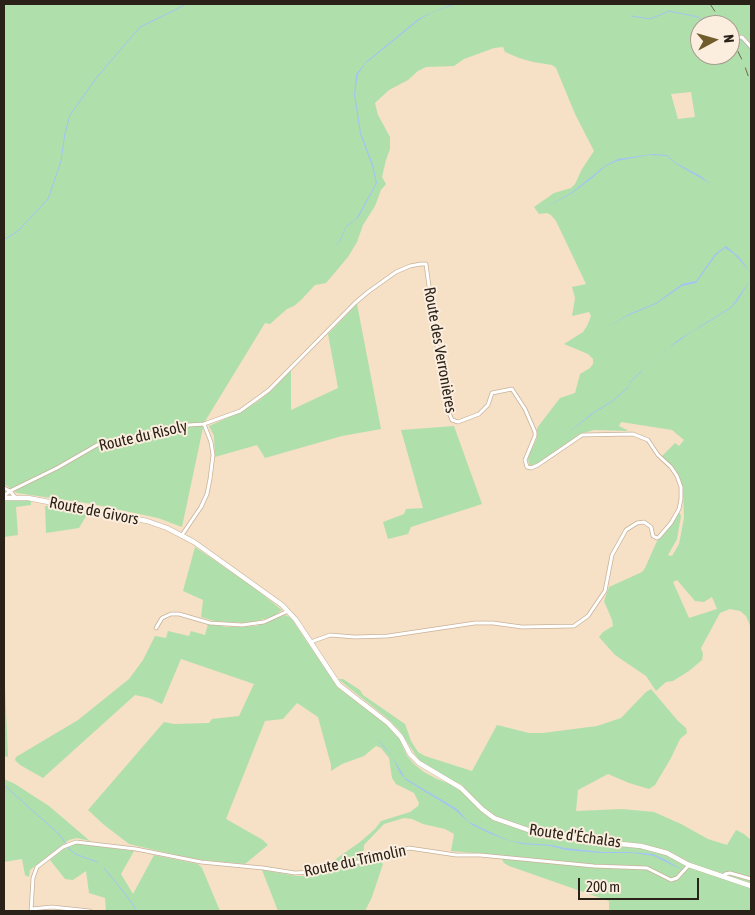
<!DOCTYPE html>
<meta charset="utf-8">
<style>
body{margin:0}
#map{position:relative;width:755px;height:915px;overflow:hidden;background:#f6e0c6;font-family:"Asap Condensed",sans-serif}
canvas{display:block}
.frame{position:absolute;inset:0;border:5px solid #2a2218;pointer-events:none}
.north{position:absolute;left:690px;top:15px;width:50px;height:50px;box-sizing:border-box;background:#fceedf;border:1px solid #a89c8f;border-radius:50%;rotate:84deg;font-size:14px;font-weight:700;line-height:20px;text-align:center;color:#2a2218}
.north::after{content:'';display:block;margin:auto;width:18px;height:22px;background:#715d2c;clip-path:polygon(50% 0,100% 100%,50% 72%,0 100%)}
.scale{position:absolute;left:578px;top:878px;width:121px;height:22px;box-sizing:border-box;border:2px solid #2a2218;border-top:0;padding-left:6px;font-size:15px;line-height:18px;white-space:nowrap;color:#2a2218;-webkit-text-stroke:4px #fceedf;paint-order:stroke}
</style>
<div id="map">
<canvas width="755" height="915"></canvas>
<div class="frame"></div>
<div class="north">N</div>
<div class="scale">200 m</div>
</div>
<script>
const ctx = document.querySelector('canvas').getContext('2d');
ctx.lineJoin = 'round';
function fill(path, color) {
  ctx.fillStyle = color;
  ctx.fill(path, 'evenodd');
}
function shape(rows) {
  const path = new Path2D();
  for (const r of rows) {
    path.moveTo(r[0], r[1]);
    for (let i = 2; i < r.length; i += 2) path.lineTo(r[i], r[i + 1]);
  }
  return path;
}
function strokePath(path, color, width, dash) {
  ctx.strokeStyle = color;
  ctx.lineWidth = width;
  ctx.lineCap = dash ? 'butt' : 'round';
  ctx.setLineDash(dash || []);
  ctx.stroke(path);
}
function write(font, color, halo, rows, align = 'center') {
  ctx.font = font + ' "Asap Condensed",sans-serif';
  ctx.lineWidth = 4;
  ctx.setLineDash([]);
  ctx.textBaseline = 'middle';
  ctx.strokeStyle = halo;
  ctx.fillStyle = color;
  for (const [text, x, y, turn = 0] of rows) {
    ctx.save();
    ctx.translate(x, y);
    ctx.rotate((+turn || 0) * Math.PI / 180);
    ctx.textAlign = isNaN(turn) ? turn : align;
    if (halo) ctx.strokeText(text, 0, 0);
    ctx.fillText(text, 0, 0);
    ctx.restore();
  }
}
const green = shape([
 [4,4,751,4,751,628,746,616,740,611,730,609,720,613,701,648,703,654,702,660,689,671,673,681,666,682,656,691,646,676,615,655,599,637,603,632,613,626,612,620,604,601,609,587,642,572,645,568,657,541,668,529,679,512,681,516,677,539,668,555,672,556,679,544,684,518,683,490,676,470,661,457,675,443,679,446,684,440,672,430,621,422,619,426,627,430,627,431,594,430,580,434,537,464,532,466,529,465,528,457,537,438,537,428,560,398,575,393,580,374,590,368,593,364,593,359,588,354,564,344,583,332,587,326,591,316,589,312,572,316,575,298,572,287,586,284,556,221,551,215,547,213,539,214,534,207,554,193,571,188,575,184,582,169,594,151,575,114,556,68,552,65,533,62,519,58,505,52,503,47,494,48,464,59,454,66,426,67,418,71,408,80,389,90,375,103,378,115,390,137,390,149,386,160,382,177,386,184,381,190,375,206,363,225,357,242,348,257,326,283,315,285,302,299,294,306,287,309,270,324,265,323,204,423,182,527,158,518,92,504,17,493,4,484],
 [700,25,730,25,730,55,700,55],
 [691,92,695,117,678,119,671,94],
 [677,580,695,601,704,602,712,597,717,609,689,618,673,582],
 [357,304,381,429,342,436,265,458,257,445,215,457,214,436,209,426,236,414,257,402,273,389,291,370,291,410,338,388,328,334],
 [454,426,482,504,411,527,408,534,388,539,383,522,404,514,406,509,423,508,401,430],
 [15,499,31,500,31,505,16,507,18,535,4,537,4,500],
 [45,506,48,506,88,513,79,528,46,533],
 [195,547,253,587,282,610,272,617,248,623,214,621,201,617,203,600,183,591],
 [285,615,291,618,338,688,384,722,399,738,407,756,414,764,424,772,437,779,453,785,459,790,462,785,428,768,419,760,399,730,387,718,338,679,343,679,360,690,363,695,405,724,411,741,418,752,425,756,472,771,497,725,529,733,543,733,597,726,621,718,646,692,651,689,678,721,686,728,687,733,680,739,671,758,655,785,649,789,629,783,608,774,578,790,576,811,622,809,654,812,681,824,708,839,727,845,736,830,744,834,751,840,751,911,609,911,609,901,509,866,504,863,500,855,451,851,454,834,445,829,423,824,412,819,404,818,384,824,364,845,363,859,332,866,333,861,360,842,375,829,381,821,410,812,418,806,419,803,414,793,396,784,392,778,389,758,381,748,376,746,364,756,342,764,331,771,331,765,318,717,297,703,283,719,265,721,226,819,263,840,268,845,245,864,193,859,129,844,103,824,88,810,164,722,174,724,209,723,212,719,239,716,254,684,181,659,162,704,149,698,135,695,43,778,20,765,15,760,16,757,78,720,129,679,143,660,155,636,166,638,168,631,189,636,191,631,205,635,208,624,227,627,256,626],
 [4,663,8,757,4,756],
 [4,779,15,784,49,806,90,841,77,838,69,840,35,866,30,870,29,877,25,875,22,859,4,862],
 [76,843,134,851,121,874,133,894,154,855,198,864,202,868,220,911,106,911,105,898,89,893,86,871,73,880,65,879,50,860,66,847],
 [379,860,383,864,372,897,365,911,278,911,262,870,297,876,308,876,341,867]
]);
const water = shape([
 [453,4,456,4,431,13,419,20,365,64,358,74,355,94,361,133,373,165,377,183,358,218,346,227,341,240,334,247,340,240,346,226,356,219,376,183,372,166,360,134,354,95,356,74,367,61,417,20,428,14],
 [652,154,667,155,676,163,699,175,711,184,676,164,667,156,649,155,617,161,606,166,591,179,571,194,543,208,571,193,606,165,618,159],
 [726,246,739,257,751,273,734,254,725,248,716,255,696,283,682,286,656,304,627,316,606,328,629,314,656,303,682,284,696,281,715,254],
 [751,279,738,300,731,308,702,326,693,331,660,354,644,363,641,372,630,383,628,388,613,401,594,413,564,436,591,414,613,400,628,387,630,382,641,371,644,363,665,351,678,340,731,307],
 [372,734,384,746,389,752,392,756,405,778,457,809,469,822,492,833,508,840,523,843,552,845,565,848,602,852,629,852,653,854,666,860,684,871,654,856,632,853,600,853,566,850,550,846,522,844,504,839,491,834,472,825,455,810,406,780,400,773,392,756]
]);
const stream = shape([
 [632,16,650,19,669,11,698,17,707,25],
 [730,39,742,40,751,50],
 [4,240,18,231,48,199,61,161,65,133,70,115,97,77,140,27,177,9,186,4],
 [4,785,60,835,69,849,75,854,97,862],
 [104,868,126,895,137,911]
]);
const minor = shape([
 [737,38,742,37,751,47],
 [4,488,10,491,15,497],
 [4,496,10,491,57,468,97,445,189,425,204,424,240,411,269,390,355,303,368,292,396,272,410,266,421,264,426,264,437,346,449,413,452,420,458,422,479,414,488,405,492,393,512,389,525,409,535,432,535,436,525,460,527,467,531,468,538,465,582,435,633,434,648,440,658,455,671,467,677,476,681,487,681,499,679,509,671,523,659,537,657,538,653,536,651,527,644,522,637,523,626,530,612,555,605,591,588,616,574,626,522,627,493,623,475,623,388,636,355,637,330,635,311,642],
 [182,535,201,507,207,494,210,479,213,455,211,442,204,424],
 [156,628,162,618,171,614,179,614,210,623,242,625,264,622,288,611],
 [723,877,725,874,730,873,751,879],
 [31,909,52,907,90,911],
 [31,911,33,878,37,867,63,847,76,842,136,849,201,862,263,868,295,873,314,872,337,865,367,861,409,848,456,855,480,855,594,866,647,868,671,880,677,878,689,865]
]);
const tertiary = shape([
 [4,498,28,498,147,521,167,528,194,542,282,605,296,620,339,685,388,723,401,737,410,754,419,763,461,788,482,809,494,818,534,832,591,841,641,846,667,853,689,865,751,886]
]);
const rail = shape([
 [710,4,724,25],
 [730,35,744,64,751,84]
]);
const streetNames = [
 ["Route des Verronières",440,350,80],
 ["Route du Risoly",143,436,-13],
 ["Route de Givors",94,511,11],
 ["Route d'Échalas",575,836,8],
 ["Route du Trimolin",355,861,-12]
];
fill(green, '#afe0ab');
fill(water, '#a3c4f2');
strokePath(stream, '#a3c4f2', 1);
strokePath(minor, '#c8b299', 4.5);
strokePath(tertiary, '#c8b299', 5.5);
strokePath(minor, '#fff', 3);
strokePath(tertiary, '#fff', 4.5);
strokePath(rail, '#726555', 1, [9, 9]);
write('16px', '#2a2218', '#fceedf', streetNames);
</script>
